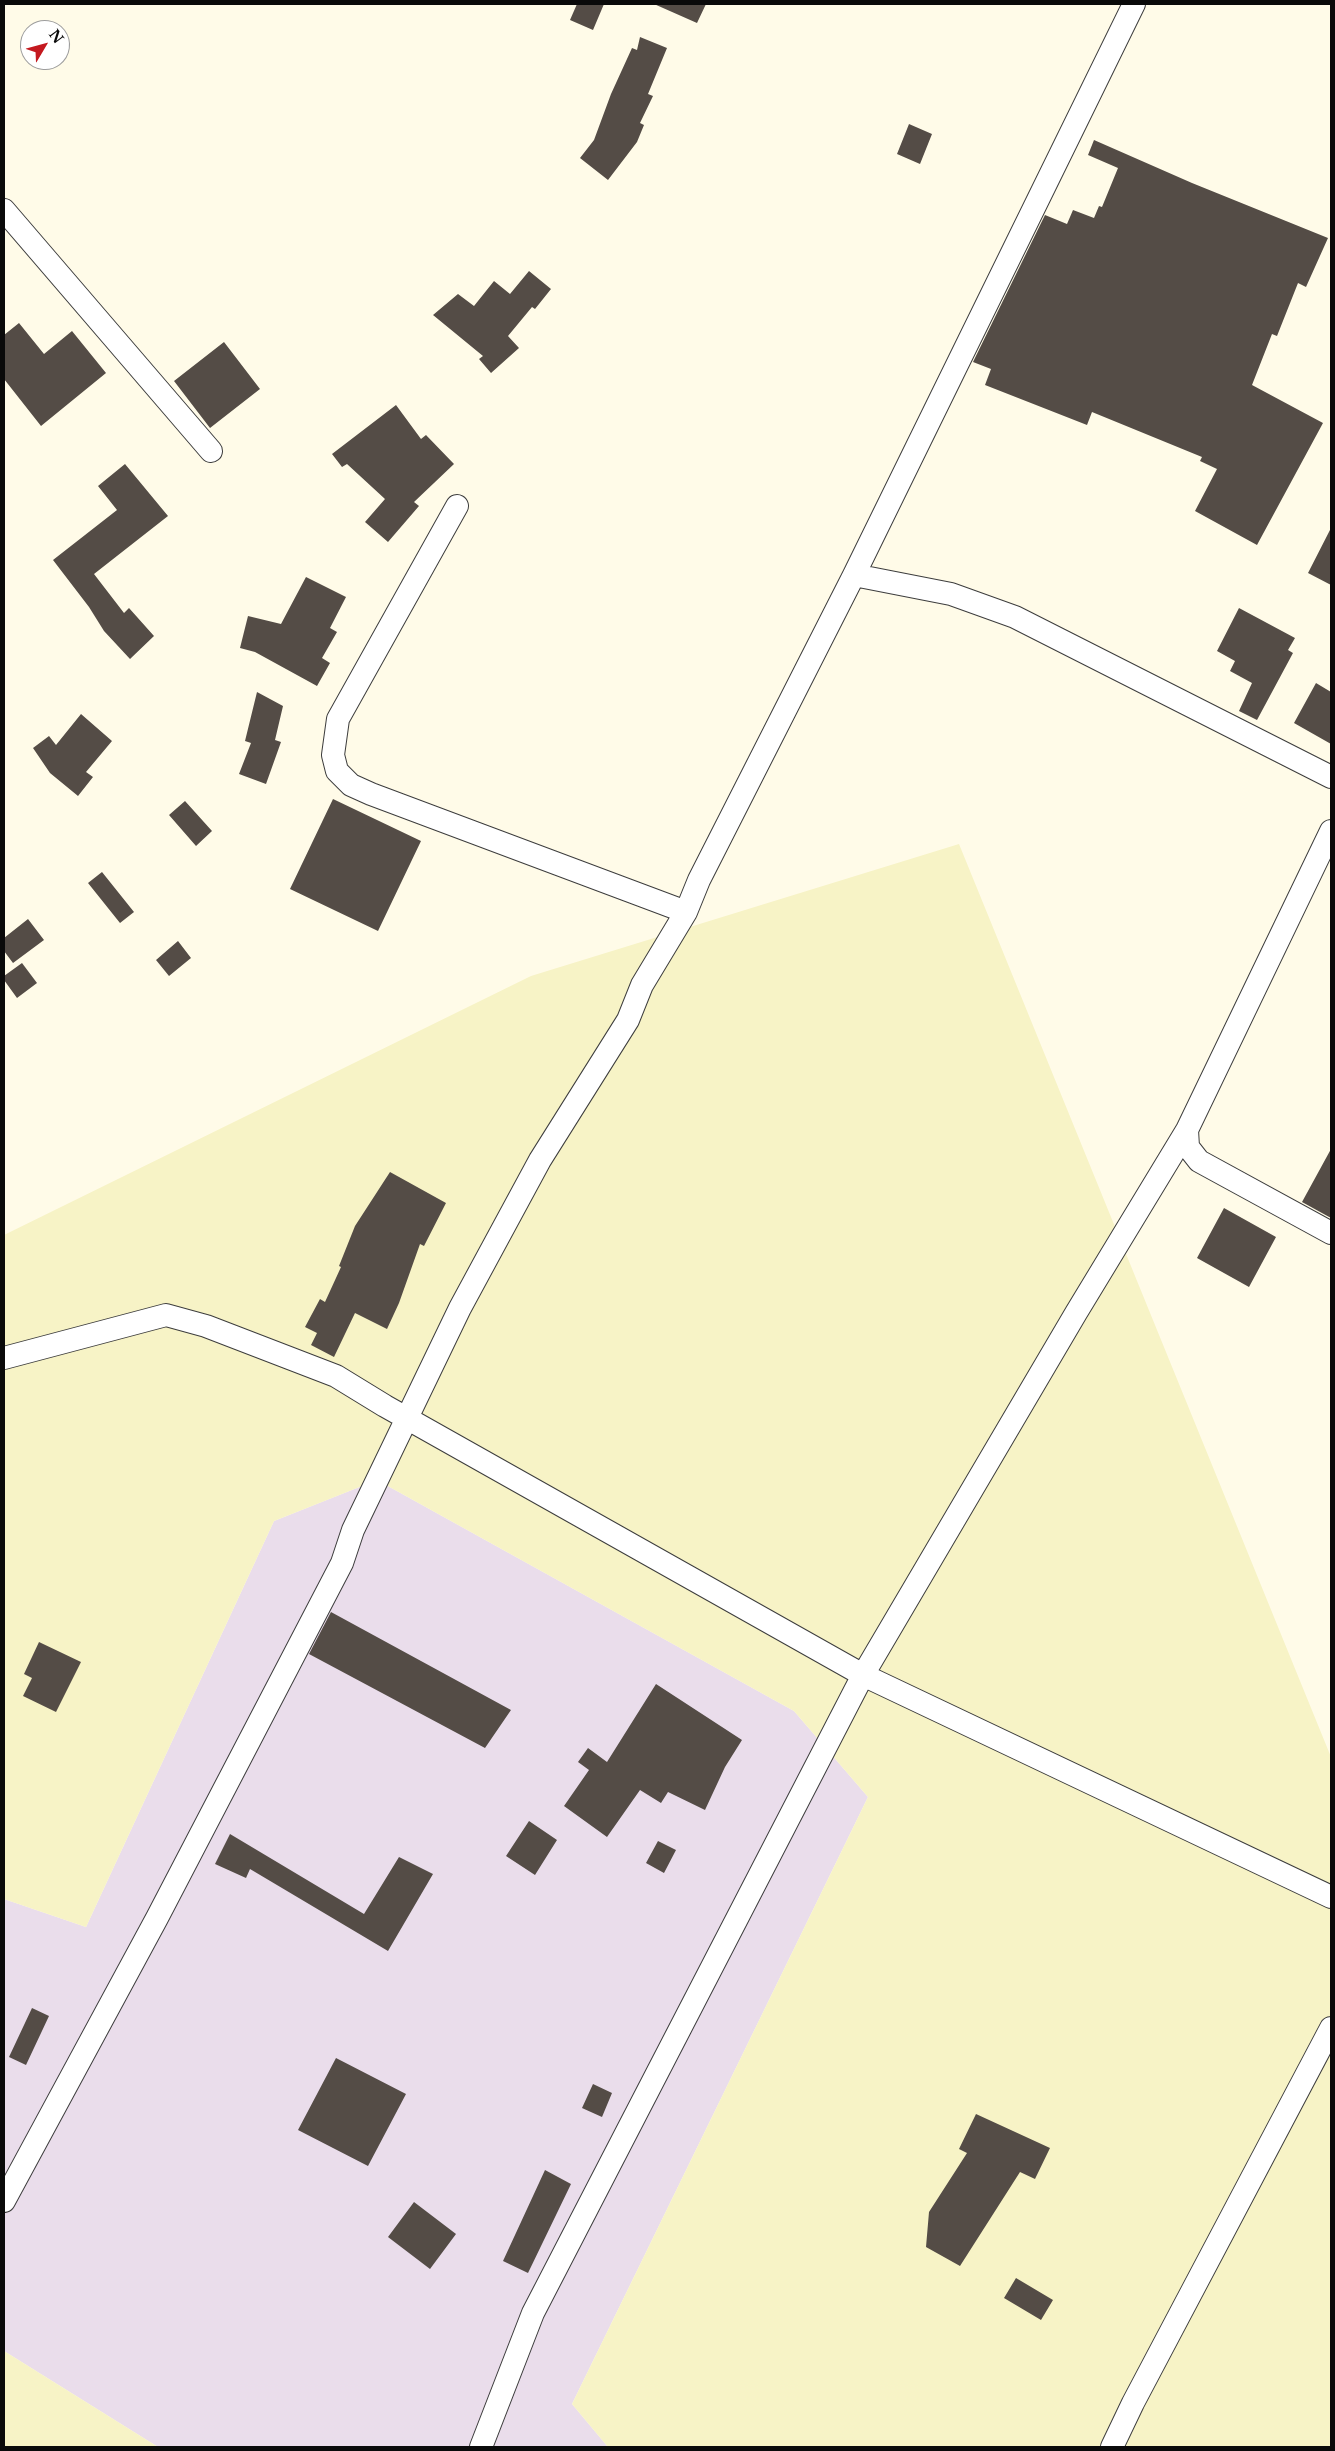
<!DOCTYPE html>
<style>
body{margin:0}
#map{position:relative;width:1335px;height:2451px;overflow:hidden;background:#fffbe8;font-family:"Libre Baskerville",serif}
canvas{display:block}
.frame{position:absolute;inset:0;border:5px solid #0a0a0a;pointer-events:none}
.north{position:absolute;left:20px;top:20px;width:50px;height:50px;box-sizing:border-box;background:#fff;border:1px solid #9d9d9d;border-radius:50%;rotate:53deg;font-size:14px;font-weight:700;line-height:20px;text-align:center;color:#0a0a0a}
.north::after{content:'';display:block;margin:auto;width:18px;height:22px;background:#c4191f;clip-path:polygon(50% 0,100% 100%,50% 72%,0 100%)}
</style>
<div id="map">
<canvas width="1335" height="2451"></canvas>
<div class="frame"></div>
<div class="north">N</div>
</div>
<script>
const ctx = document.querySelector('canvas').getContext('2d');
ctx.lineJoin = 'round';
function fill(path, color) {
  ctx.fillStyle = color;
  ctx.fill(path, 'evenodd');
}
function shape(rows) {
  const path = new Path2D();
  for (const r of rows) {
    path.moveTo(r[0], r[1]);
    for (let i = 2; i < r.length; i += 2) path.lineTo(r[i], r[i + 1]);
  }
  return path;
}
function strokePath(path, color, width, dash) {
  ctx.strokeStyle = color;
  ctx.lineWidth = width;
  ctx.lineCap = dash ? 'butt' : 'round';
  ctx.setLineDash(dash || []);
  ctx.stroke(path);
}
const industrial = shape([
 [377,1480,794,1711,868,1797,572,2404,608,2447,158,2447,4,2351,4,1899,86,1927,274,1521]
]);
const farmland = shape([
 [959,844,1331,1757,1331,2447,608,2447,572,2404,868,1797,794,1711,377,1480,274,1521,86,1927,4,1899,4,1235,531,976],
 [4,2351,158,2447,4,2447]
]);
const building = shape([
 [577,4,604,4,593,30,570,20],
 [654,4,706,4,697,23],
 [640,37,667,48,648,94,653,96,640,123,644,125,637,142,608,180,580,158,594,140,611,94,632,48,637,50],
 [909,124,932,134,920,164,897,154],
 [1094,140,1192,183,1328,238,1306,287,1298,283,1277,336,1272,334,1252,385,1323,423,1257,545,1195,511,1217,469,1200,461,1202,457,1092,412,1087,425,985,385,991,369,973,362,1045,215,1067,224,1073,210,1094,218,1099,206,1102,207,1118,168,1088,155],
 [529,271,551,289,535,309,532,307,508,336,519,348,491,373,479,359,483,356,433,315,458,294,474,306,494,281,510,294],
 [19,323,44,354,72,331,106,373,41,426,4,379,4,335],
 [224,342,260,389,210,428,174,381],
 [396,405,421,439,426,435,454,464,414,502,419,506,388,542,365,522,385,499,347,464,342,467,332,454],
 [125,464,168,516,94,574,124,613,129,608,154,636,130,659,104,631,89,607,53,560,117,510,98,486],
 [1331,528,1331,585,1308,573],
 [306,577,346,597,330,628,337,632,322,658,330,663,317,686,255,652,240,648,248,616,281,624],
 [1239,608,1295,638,1288,650,1293,653,1257,720,1239,711,1252,683,1230,671,1235,661,1217,651],
 [1316,683,1331,692,1331,744,1294,723],
 [257,692,283,706,275,740,281,742,266,784,239,774,251,743,245,741],
 [81,714,112,741,86,772,93,777,78,796,50,773,33,748,49,736,56,745],
 [333,799,421,841,378,931,290,889],
 [185,801,212,831,196,846,169,815],
 [102,872,134,912,120,923,88,883],
 [28,919,44,940,13,963,4,951,4,938],
 [178,941,191,958,169,976,156,960],
 [22,963,37,983,17,998,4,980,4,976],
 [1331,1149,1331,1218,1302,1202],
 [390,1172,446,1203,424,1246,420,1244,399,1303,387,1329,355,1313,334,1357,311,1345,317,1333,305,1327,320,1299,325,1302,341,1267,339,1266,355,1226],
 [1224,1208,1276,1237,1249,1287,1197,1258],
 [331,1612,511,1710,485,1748,309,1654],
 [39,1642,81,1662,56,1712,23,1696,32,1678,24,1674],
 [656,1684,742,1740,725,1767,705,1810,668,1792,661,1803,640,1790,607,1837,564,1806,589,1770,578,1762,588,1748,607,1762],
 [529,1821,557,1840,535,1875,506,1856],
 [230,1834,364,1914,399,1857,433,1874,388,1951,250,1869,246,1878,215,1864],
 [658,1841,676,1850,664,1873,646,1863],
 [32,2008,49,2016,26,2065,9,2057],
 [336,2058,406,2094,368,2166,298,2130],
 [593,2084,612,2093,602,2117,582,2108],
 [976,2114,1050,2148,1035,2179,1020,2172,960,2266,926,2247,929,2212,967,2153,959,2149],
 [545,2170,571,2184,528,2273,503,2261],
 [414,2202,456,2234,430,2269,388,2237],
 [1016,2278,1053,2300,1041,2320,1004,2298]
]);
const minor = shape([
 [4,210,211,451],
 [457,506,338,719,333,755,337,771,351,785,371,794,686,912],
 [854,575,951,594,1015,617,1331,777],
 [1331,831,1187,1130,1188,1147,1199,1161,1331,1233],
 [4,1358,166,1315,206,1326,336,1376,385,1406,863,1675,1331,1897],
 [4,2201,157,1918,342,1563,353,1530,460,1308,540,1160,628,1020,642,985,686,912,699,880,854,575,1134,4],
 [481,2447,533,2313,863,1675,1076,1313,1187,1130],
 [1112,2447,1133,2403,1331,2028]
]);
fill(industrial, '#eaddeb');
fill(farmland, '#f7f3c6');
fill(building, '#544c46');
strokePath(minor, '#3d3d3d', 24);
strokePath(minor, '#fff', 22);
</script>
